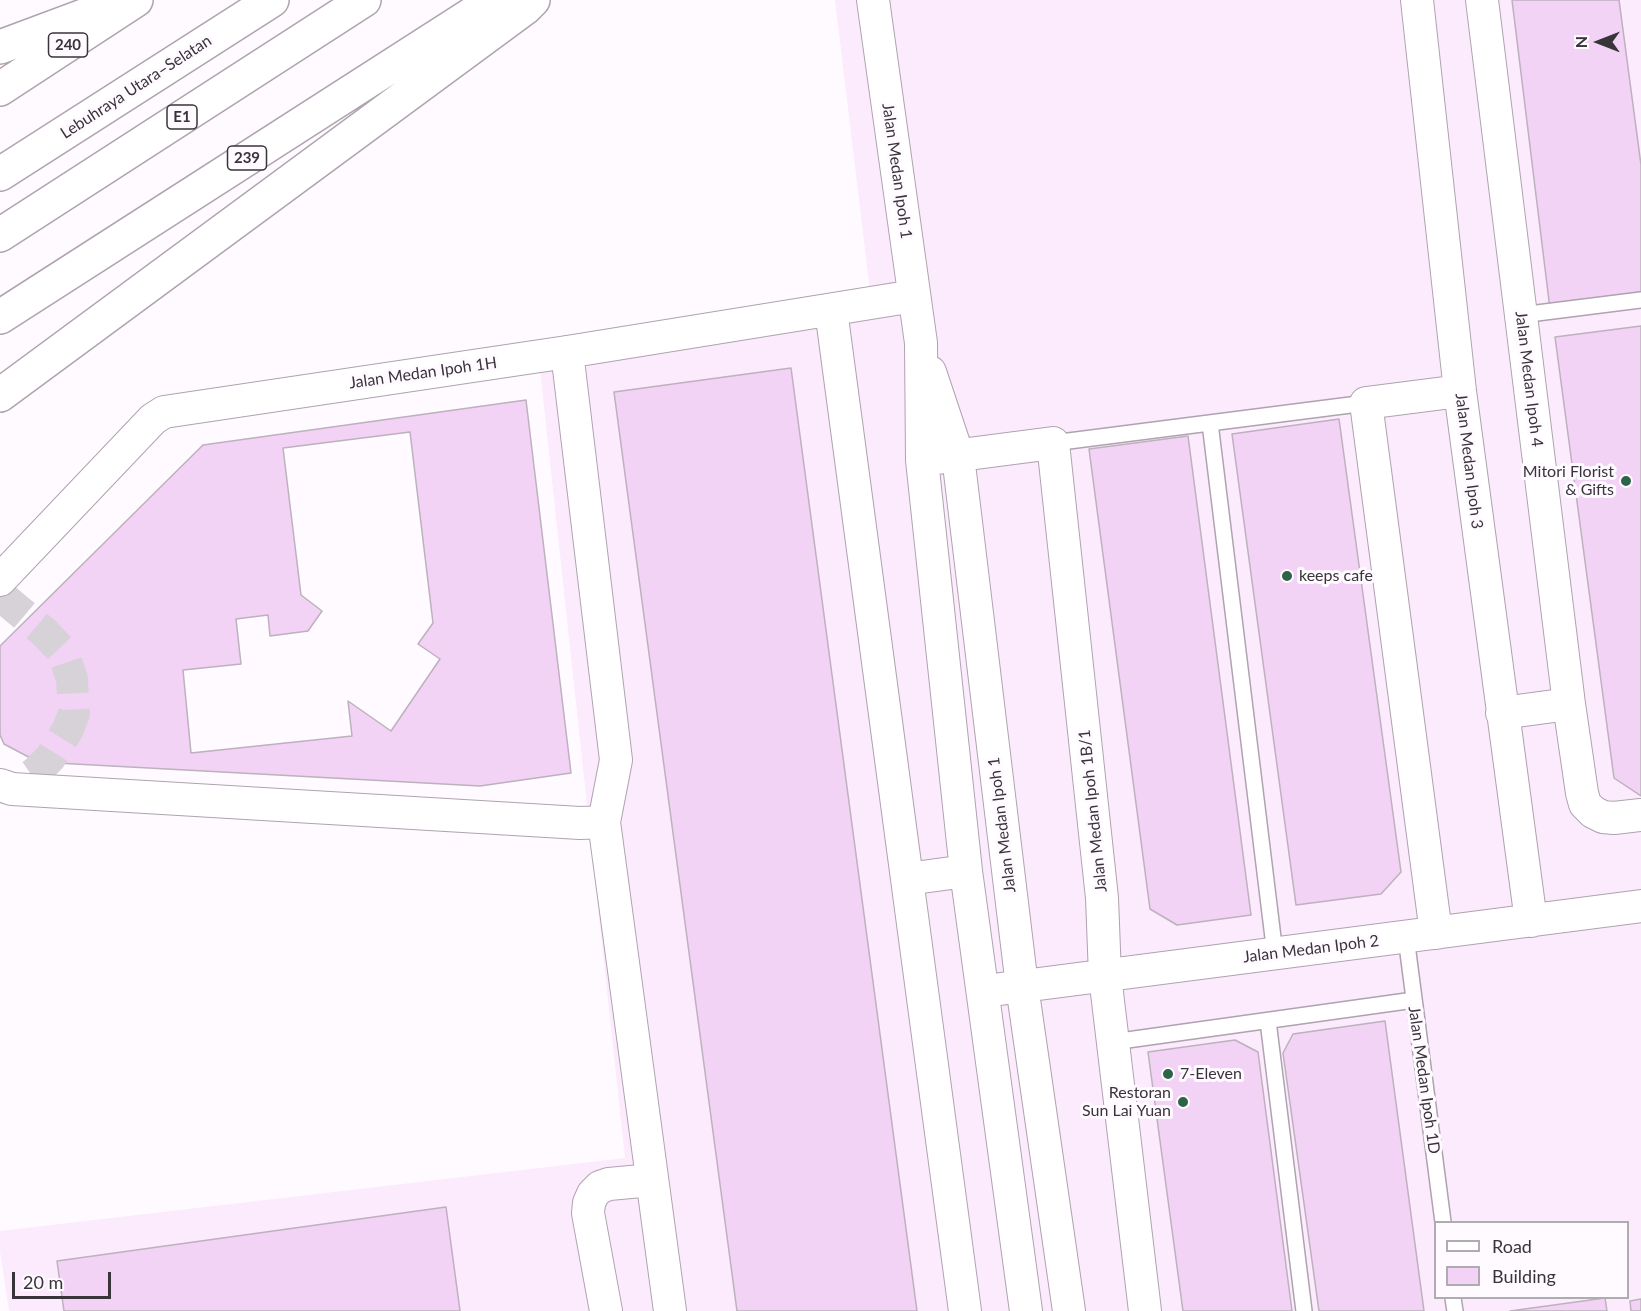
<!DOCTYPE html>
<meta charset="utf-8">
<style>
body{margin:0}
#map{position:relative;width:1641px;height:1311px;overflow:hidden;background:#fffaff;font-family:Lato,sans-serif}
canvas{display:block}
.legend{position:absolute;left:1434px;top:1221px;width:195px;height:78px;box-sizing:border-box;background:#fffaff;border:2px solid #afabb0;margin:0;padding:8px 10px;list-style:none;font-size:18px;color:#383439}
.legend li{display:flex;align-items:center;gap:12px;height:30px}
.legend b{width:30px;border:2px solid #afabb0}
.north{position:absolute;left:1569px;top:12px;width:60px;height:60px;-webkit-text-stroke:4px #fffaff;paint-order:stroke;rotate:270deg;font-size:16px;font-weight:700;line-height:24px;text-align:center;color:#383439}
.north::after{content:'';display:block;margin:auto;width:21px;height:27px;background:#383439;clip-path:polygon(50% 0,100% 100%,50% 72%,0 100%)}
.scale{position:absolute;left:12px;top:1272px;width:99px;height:27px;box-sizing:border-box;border:3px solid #383439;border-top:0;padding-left:8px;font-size:18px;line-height:21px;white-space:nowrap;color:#383439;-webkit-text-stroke:4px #fffaff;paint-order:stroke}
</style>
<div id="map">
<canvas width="1641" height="1311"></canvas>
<ul class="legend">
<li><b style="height:8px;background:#fff"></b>Road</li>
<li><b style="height:16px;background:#f3d3f5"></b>Building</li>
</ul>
<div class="north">N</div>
<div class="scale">20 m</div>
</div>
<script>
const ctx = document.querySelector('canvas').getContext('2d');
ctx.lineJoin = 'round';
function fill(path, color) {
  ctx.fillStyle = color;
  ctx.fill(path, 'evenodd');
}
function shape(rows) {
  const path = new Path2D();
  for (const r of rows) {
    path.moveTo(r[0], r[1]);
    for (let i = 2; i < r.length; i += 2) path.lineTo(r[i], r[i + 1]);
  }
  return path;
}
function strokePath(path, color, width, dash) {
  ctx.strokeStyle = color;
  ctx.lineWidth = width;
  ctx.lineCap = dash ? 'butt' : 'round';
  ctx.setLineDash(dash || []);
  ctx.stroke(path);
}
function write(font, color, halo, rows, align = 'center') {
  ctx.font = font + ' Lato,sans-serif';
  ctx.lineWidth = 6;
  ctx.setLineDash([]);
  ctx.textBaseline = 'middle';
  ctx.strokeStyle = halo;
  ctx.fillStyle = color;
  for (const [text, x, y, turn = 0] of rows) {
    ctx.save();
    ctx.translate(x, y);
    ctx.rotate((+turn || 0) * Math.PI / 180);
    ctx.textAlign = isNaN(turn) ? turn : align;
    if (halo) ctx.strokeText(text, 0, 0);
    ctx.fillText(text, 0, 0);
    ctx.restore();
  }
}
const built = shape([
 [835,0,1641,0,1641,1311,9,1311,0,1251,0,1231,625,1158,537,341,870,291],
 [1436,1222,1628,1222,1628,1298,1436,1298]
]);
const building = shape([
 [1512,0,1619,0,1641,165,1641,298,1550,309,1512,0],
 [1641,326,1641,796,1614,778,1555,337,1641,326],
 [791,368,917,1311,737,1311,614,392,791,368],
 [526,400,571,773,480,786,38,762,4,744,0,735,0,646,203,445,526,400],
 [1339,419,1401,872,1381,894,1296,905,1232,434,1339,419],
 [410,432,433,623,418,644,440,659,391,731,348,701,352,736,191,753,183,670,241,664,236,619,268,615,270,636,308,631,322,611,301,595,283,448,410,432],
 [1188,436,1251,915,1177,925,1150,909,1089,449,1188,436],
 [1385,1021,1424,1311,1319,1311,1283,1053,1293,1034,1385,1021],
 [1235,1040,1258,1052,1292,1311,1183,1311,1148,1052,1235,1040],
 [446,1207,460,1311,64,1311,57,1261,446,1207],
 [1605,1298,1607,1311,1510,1311,1605,1298],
 [1641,1299,1641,1311,1631,1311,1630,1301,1641,1299]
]);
const streetTunnel = shape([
 [0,595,44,632,63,652,72,679,74,714,67,731,50,758,36,772,12,789]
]);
const lane = shape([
 [1521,315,1641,300],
 [1210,423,1275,954],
 [1053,443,1366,403],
 [1406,937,1443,1222],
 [1268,1021,1304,1311],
 [1113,1042,1414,1000],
 [1453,1298,1455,1311]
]);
const street = shape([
 [873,0,921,343,922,460,966,871,1026,1311],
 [1417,0,1460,391,1531,921],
 [1482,0,1569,704,1582,793,1585,804,1593,812,1603,817,1614,818,1641,815],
 [831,310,907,879],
 [567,352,616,760,604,822,670,1311],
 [930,372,958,456,1022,986,1069,1311],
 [922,460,1053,443,1102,898,1105,976,1145,1311],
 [0,580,153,419,164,412,567,352,914,296],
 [1502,713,1569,704],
 [0,785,12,789,580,823,604,822],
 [1436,933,1366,403,1460,391],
 [1000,989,1641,906],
 [606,1311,588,1213,589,1203,593,1194,600,1187,609,1184,652,1180],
 [965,1311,907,879,966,871]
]);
const primary = shape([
 [0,47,94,12],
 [0,89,136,0],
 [0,317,494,0],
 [0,395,525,8,533,0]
]);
const highway = shape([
 [0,174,272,0],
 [0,235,364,0]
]);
const markers = [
 [1626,481,6,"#2d6349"],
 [1287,576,6,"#2d6349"],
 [1168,1074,6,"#2d6349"],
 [1183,1102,6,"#2d6349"]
];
const shields = [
 [68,45,39],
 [182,117,30],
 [247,158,39]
];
const shieldNames = [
 ["240",68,45],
 ["E1",182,117],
 ["239",247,158]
];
const streetNames = [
 ["Lebuhraya Utara–Selatan",136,87,-33],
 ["Jalan Medan Ipoh 1",897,171,82],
 ["Jalan Medan Ipoh 1H",423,373,-8],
 ["Jalan Medan Ipoh 4",1529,379,83],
 ["Jalan Medan Ipoh 3",1469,461,83],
 ["Jalan Medan Ipoh 1B/1",1093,811,-96],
 ["Jalan Medan Ipoh 1",1002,825,-97],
 ["Jalan Medan Ipoh 2",1311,949,-7],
 ["Jalan Medan Ipoh 1D",1424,1080,82]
];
const poiNames = [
 ["Mitori Florist",1614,472],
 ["& Gifts",1614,490],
 ["keeps cafe",1299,576,"left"],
 ["7-Eleven",1180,1074,"left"],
 ["Restoran",1171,1093],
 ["Sun Lai Yuan",1171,1111]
];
fill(built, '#fceafd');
fill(building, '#f3d3f5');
strokePath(building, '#bcb1bd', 1.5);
strokePath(streetTunnel, '#d7d2d7', 32, [32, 16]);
strokePath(lane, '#aea3ae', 18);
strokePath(street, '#aea3ae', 34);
strokePath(primary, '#aea3ae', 36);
strokePath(highway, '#aea3ae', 36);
strokePath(lane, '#fff', 15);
strokePath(street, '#fff', 32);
strokePath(primary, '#fff', 33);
strokePath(highway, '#fff', 33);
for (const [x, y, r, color] of markers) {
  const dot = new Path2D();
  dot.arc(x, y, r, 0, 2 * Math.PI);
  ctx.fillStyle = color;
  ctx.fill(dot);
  strokePath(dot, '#fffaff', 2);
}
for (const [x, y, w] of shields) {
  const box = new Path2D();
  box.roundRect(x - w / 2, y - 12, w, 24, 4.5);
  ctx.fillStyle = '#fffaff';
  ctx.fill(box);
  strokePath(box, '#383439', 1.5);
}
write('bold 15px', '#383439', null, shieldNames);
write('16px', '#383439', '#fffaff', streetNames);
write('16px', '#383439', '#fffaff', poiNames, 'right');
</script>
